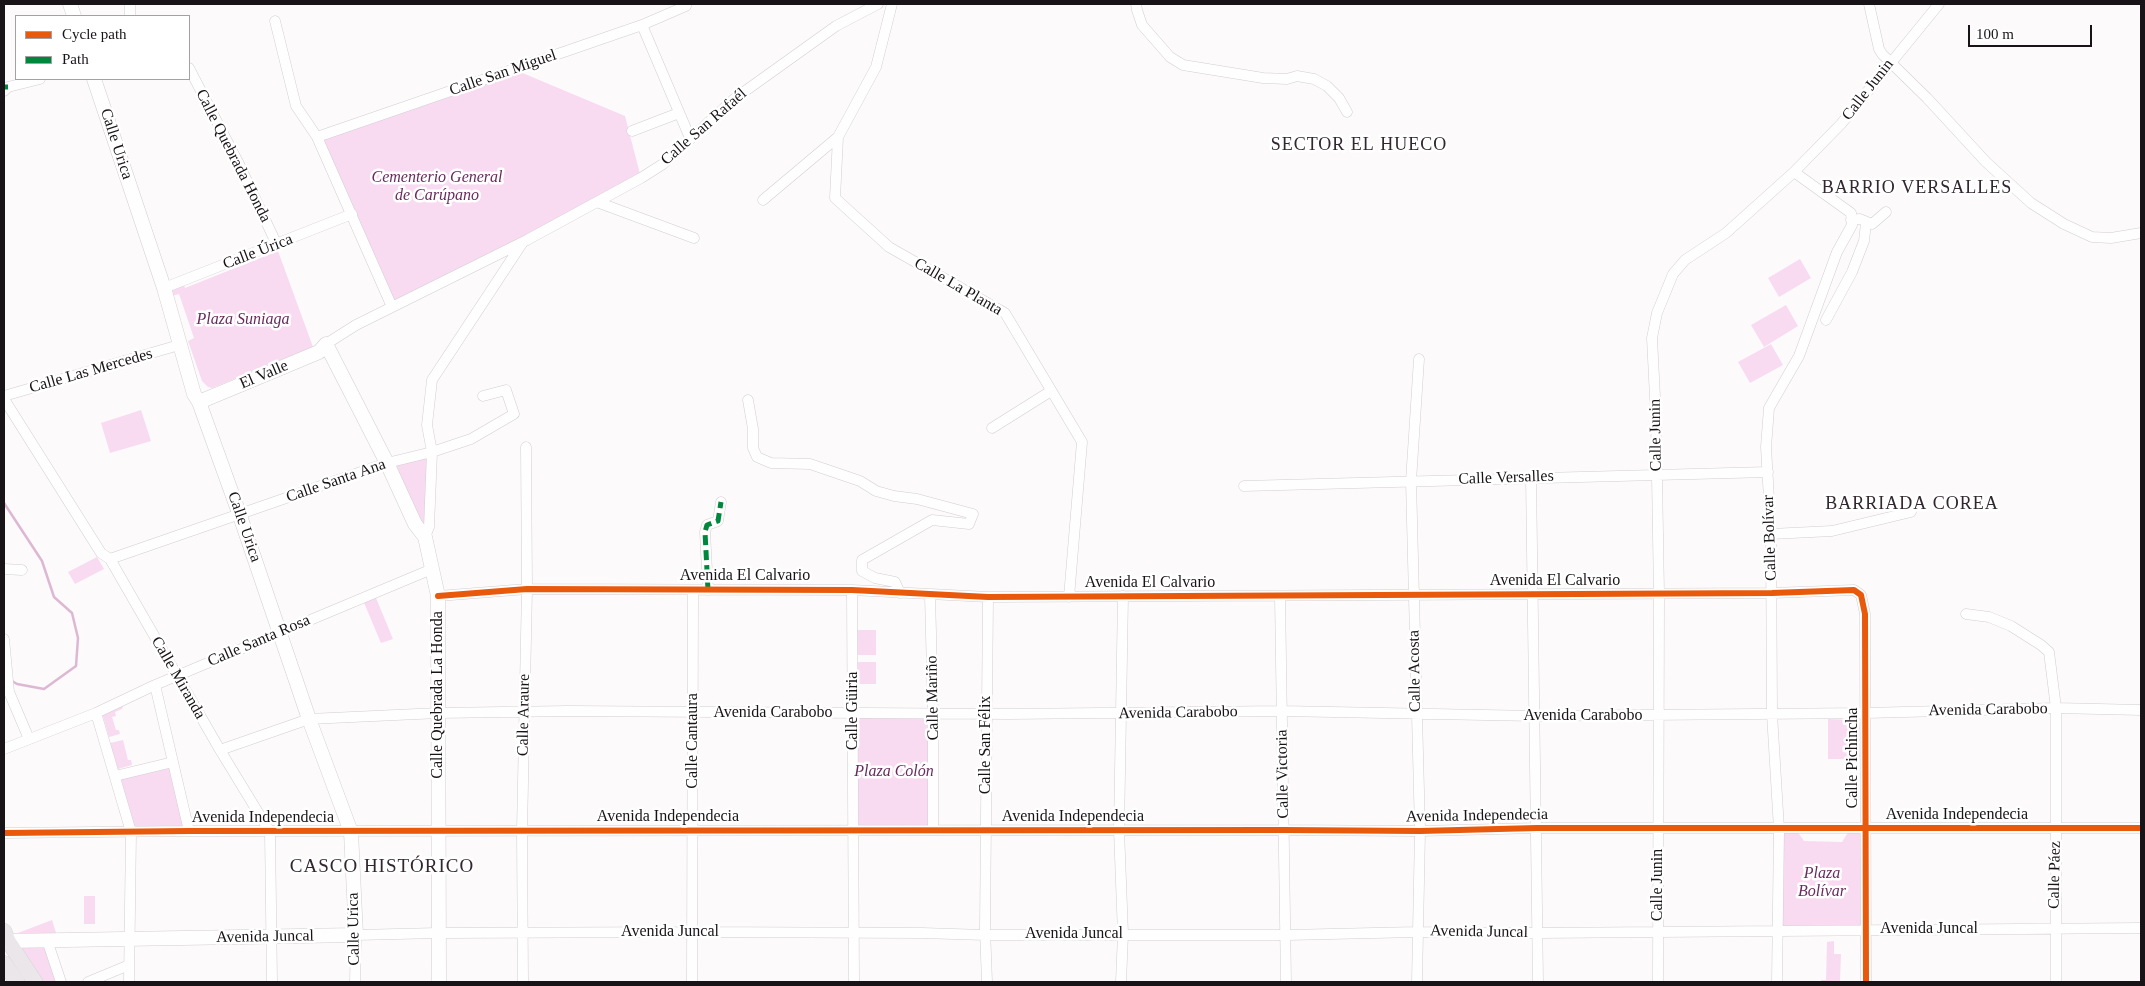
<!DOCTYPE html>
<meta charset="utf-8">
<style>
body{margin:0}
#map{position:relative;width:2145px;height:986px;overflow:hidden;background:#fcfafb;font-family:Georgia,serif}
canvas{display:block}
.frame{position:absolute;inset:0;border:5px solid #181317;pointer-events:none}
.legend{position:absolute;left:15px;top:15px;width:175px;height:65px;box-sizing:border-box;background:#fff;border:1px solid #a3a1a2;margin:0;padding:6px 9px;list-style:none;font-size:15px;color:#181317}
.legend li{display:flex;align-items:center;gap:10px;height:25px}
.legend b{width:25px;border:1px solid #a3a1a2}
.scale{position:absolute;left:1968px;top:25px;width:124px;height:22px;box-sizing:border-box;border:2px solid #181317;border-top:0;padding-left:6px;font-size:15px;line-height:18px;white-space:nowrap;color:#181317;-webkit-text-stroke:4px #fff;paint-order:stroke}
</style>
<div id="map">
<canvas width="2145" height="986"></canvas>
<div class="frame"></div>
<ul class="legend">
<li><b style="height:6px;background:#e8590c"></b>Cycle path</li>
<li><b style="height:6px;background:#00873e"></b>Path</li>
</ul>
<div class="scale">100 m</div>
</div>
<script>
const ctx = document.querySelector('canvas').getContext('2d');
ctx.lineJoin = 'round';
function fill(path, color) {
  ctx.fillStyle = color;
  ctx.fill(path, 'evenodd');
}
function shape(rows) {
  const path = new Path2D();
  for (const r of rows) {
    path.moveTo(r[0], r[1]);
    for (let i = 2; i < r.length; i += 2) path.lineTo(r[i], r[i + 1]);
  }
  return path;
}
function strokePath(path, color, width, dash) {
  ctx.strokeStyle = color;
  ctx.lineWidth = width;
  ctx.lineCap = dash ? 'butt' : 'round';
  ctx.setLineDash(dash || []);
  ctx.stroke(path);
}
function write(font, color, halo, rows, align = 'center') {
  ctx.font = font + ' Georgia,serif';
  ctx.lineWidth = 5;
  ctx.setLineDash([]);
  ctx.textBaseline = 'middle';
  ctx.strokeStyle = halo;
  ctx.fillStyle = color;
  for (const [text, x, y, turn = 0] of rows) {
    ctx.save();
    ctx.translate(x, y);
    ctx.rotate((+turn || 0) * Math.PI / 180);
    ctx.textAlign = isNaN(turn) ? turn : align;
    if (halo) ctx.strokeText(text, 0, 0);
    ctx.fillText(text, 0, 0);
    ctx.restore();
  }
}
const green = shape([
 [513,69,625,116,641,178,392,307,317,137],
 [278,251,313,347,212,388,208,387,202,381,188,341,194,338,179,294,172,296,169,288,183,282,185,288],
 [1800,259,1811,278,1779,297,1768,278],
 [1786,305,1798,326,1764,347,1751,325],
 [1771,344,1783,365,1750,383,1738,362],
 [141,410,151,441,110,453,101,423],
 [429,455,424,532,391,464],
 [97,557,104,569,75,584,68,572],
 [374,593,393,639,381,643,362,598],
 [856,630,876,630,876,655,857,655],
 [857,662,876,662,876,684,857,684],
 [124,704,122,709,115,712,116,716,112,717,116,730,119,730,120,734,109,737,102,713],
 [858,717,931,718,930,828,857,826],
 [1828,719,1858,720,1860,723,1861,759,1828,759],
 [123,740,128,760,131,760,132,765,118,769,110,743],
 [173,762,189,831,131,832,115,776],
 [1783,831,1797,831,1804,841,1842,842,1849,831,1862,831,1864,925,1779,926],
 [84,896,95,896,95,924,84,924],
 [52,920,56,933,18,933],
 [1834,941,1834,954,1841,954,1840,981,1861,982,1821,982,1821,980,1826,980,1827,942],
 [44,942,56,982,36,982,13,946]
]);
const stream = shape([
 [4,503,42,561,54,597,72,613,78,638,76,666,44,689,17,684,12,681]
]);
const minor = shape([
 [892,4,876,67,838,137,835,198,889,247,1005,313,1082,442,1069,597],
 [1136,4,1137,10,1142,25,1170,57,1183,65,1263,78,1287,79,1297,76,1314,79,1327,86,1339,98,1347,112],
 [1869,4,1879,49,1882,54,1927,98,1986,162,2031,203,2064,224,2092,237,2111,238,2141,233],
 [130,16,130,4],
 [275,21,296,106,317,137,392,307],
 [642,25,690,138],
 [189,68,239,164,277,245],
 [4,91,8,87,40,79],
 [632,131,679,113],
 [317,137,642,25,686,6,685,4],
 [763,200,838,137],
 [597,202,694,238],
 [1851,220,1860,219,1872,224,1886,212],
 [164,288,352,214],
 [1826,320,1852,272,1864,241,1866,223],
 [326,344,356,325,527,240,641,178,663,164,734,99,836,26,878,4],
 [4,396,179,345],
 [4,399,101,553,110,559,220,750,270,832,272,982],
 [748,400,753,429,753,448,757,457,771,463,810,464,860,481,876,491,894,496,917,499,973,514,969,524,932,520,862,560,862,571,875,578,895,582,900,593],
 [992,428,1051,391],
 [1531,477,1538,982],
 [1244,486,1768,472],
 [1771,534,1832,531,1911,512],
 [425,537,429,527,432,452,427,425,432,380,523,242],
 [110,559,387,463,432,452,471,439,514,414,506,390,483,396],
 [4,569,22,570],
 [708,590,705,532,707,525,718,521,721,502],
 [852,590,854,982],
 [930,595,933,712,933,830],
 [438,596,527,589,852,590,988,597,1772,593,1854,590,1861,595,1865,614,1866,982],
 [1280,596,1286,982],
 [1966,614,1989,617,2011,626,2041,645,2049,652,2056,708,2056,982],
 [4,639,9,692,29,739],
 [155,685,189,831],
 [96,713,131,832,129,982],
 [4,749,96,713,155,685,432,569],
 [220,750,309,719,439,713,568,711,1010,714,1282,711,1535,716,1866,713,2056,708,2141,710],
 [115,776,173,762],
 [4,833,189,831,1283,830,1420,831,1537,828,2141,828],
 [47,940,61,982],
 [88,982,129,965],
 [355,982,356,935,438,933,692,932,922,933,985,935,1287,935,1417,932,1538,933,2141,928],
 [523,982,522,831,527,589,526,447],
 [692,982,693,590],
 [987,982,985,929,988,597],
 [1121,982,1123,934,1119,830,1123,596],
 [1417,982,1420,831,1411,481,1419,359],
 [1658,982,1659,594,1656,417,1652,338,1657,313,1673,274,1685,260,1726,233,1794,172,1841,124,1939,4],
 [1777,982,1779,829,1772,714,1771,534,1766,447,1769,408,1799,356,1837,252,1852,225,1851,213,1794,172]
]);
const secondary = shape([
 [70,4,74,16],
 [199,402,319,352,326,344,387,463,415,524,425,537,438,596,439,982],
 [8,941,356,935,351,832,309,719,239,513,199,402,194,394,164,288,94,79]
]);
const primary = shape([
 [4,931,8,941,35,982],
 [4,963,17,982]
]);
const quiet = shape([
 [4,87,8,87],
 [708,590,705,532,707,525,718,521,721,502]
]);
const cycleway = shape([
 [438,596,527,589,852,590,988,597,1772,593,1854,590,1861,595,1865,614,1866,982],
 [4,833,189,831,1283,830,1420,831,1537,828,2141,828]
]);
const streetNames = [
 ["Calle San Miguel",503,73,-19],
 ["Calle Junin",1868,90,-52],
 ["Calle San Rafaél",704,127,-41],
 ["Calle Urica",116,144,72],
 ["Calle Quebrada Honda",233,156,63],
 ["Calle Úrica",258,252,-21],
 ["Calle La Planta",958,287,30],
 ["Calle Las Mercedes",91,371,-16],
 ["El Valle",264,375,-23],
 ["Calle Junin",1656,435,-91],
 ["Calle Versalles",1506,478,-2],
 ["Calle Santa Ana",336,481,-19],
 ["Calle Urica",244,527,71],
 ["Calle Bolívar",1770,538,-92],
 ["Avenida El Calvario",745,576],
 ["Avenida El Calvario",1555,581],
 ["Avenida El Calvario",1150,583],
 ["Calle Santa Rosa",259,641,-23],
 ["Calle Acosta",1415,671,-91],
 ["Calle Miranda",178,678,60],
 ["Calle Quebrada La Honda",438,695,-90],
 ["Calle Mariño",933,698,-91],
 ["Avenida Carabobo",1988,710,-1],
 ["Calle Güiria",853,711,-90],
 ["Avenida Carabobo",773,713],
 ["Avenida Carabobo",1178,713,-1],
 ["Calle Araure",524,715,-89],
 ["Avenida Carabobo",1583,716],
 ["Calle Cantaura",693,741,-90],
 ["Calle San Félix",986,745,-90],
 ["Calle Pichincha",1853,758,-90],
 ["Calle Victoria",1283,774,-91],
 ["Avenida Independecia",1957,815],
 ["Avenida Independecia",1477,816,-1],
 ["Avenida Independecia",668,817],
 ["Avenida Independecia",1073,817],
 ["Avenida Independecia",263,818],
 ["Calle Páez",2055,875,-89],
 ["Calle Junin",1658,885,-90],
 ["Calle Urica",354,929,-91],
 ["Avenida Juncal",1929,929],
 ["Avenida Juncal",670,932],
 ["Avenida Juncal",1479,932,1],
 ["Avenida Juncal",1074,934],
 ["Avenida Juncal",265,937,-1]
];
const parkNames = [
 ["Cementerio General",437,178],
 ["de Carúpano",437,196],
 ["Plaza Suniaga",243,320],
 ["Plaza Colón",894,772],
 ["Plaza",1822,874],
 ["Bolívar",1822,892]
];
const neighbourhoodNames = [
 ["SECTOR EL HUECO",1359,145],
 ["BARRIO VERSALLES",1917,188],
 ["BARRIADA COREA",1912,504]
];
const quarterNames = [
 ["CASCO HISTÓRICO",382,867]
];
fill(green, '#f9dbf1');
strokePath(stream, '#ddb8d3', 2.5);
strokePath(minor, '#d2ced1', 11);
strokePath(secondary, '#d2ced1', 15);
strokePath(primary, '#d9d8d8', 16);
strokePath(minor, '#fffefe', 10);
strokePath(secondary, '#fffefe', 14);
strokePath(primary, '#ebe6ea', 15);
strokePath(quiet, '#00873e', 5, [10, 5]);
strokePath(cycleway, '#e8590c', 6);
write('16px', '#181317', '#fff', streetNames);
write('italic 16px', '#692a5d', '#fff', parkNames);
ctx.letterSpacing = '1px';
write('18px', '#32262f', '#fff', neighbourhoodNames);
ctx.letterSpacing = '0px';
ctx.letterSpacing = '1px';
write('19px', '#32262f', '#fff', quarterNames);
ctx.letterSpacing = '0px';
</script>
